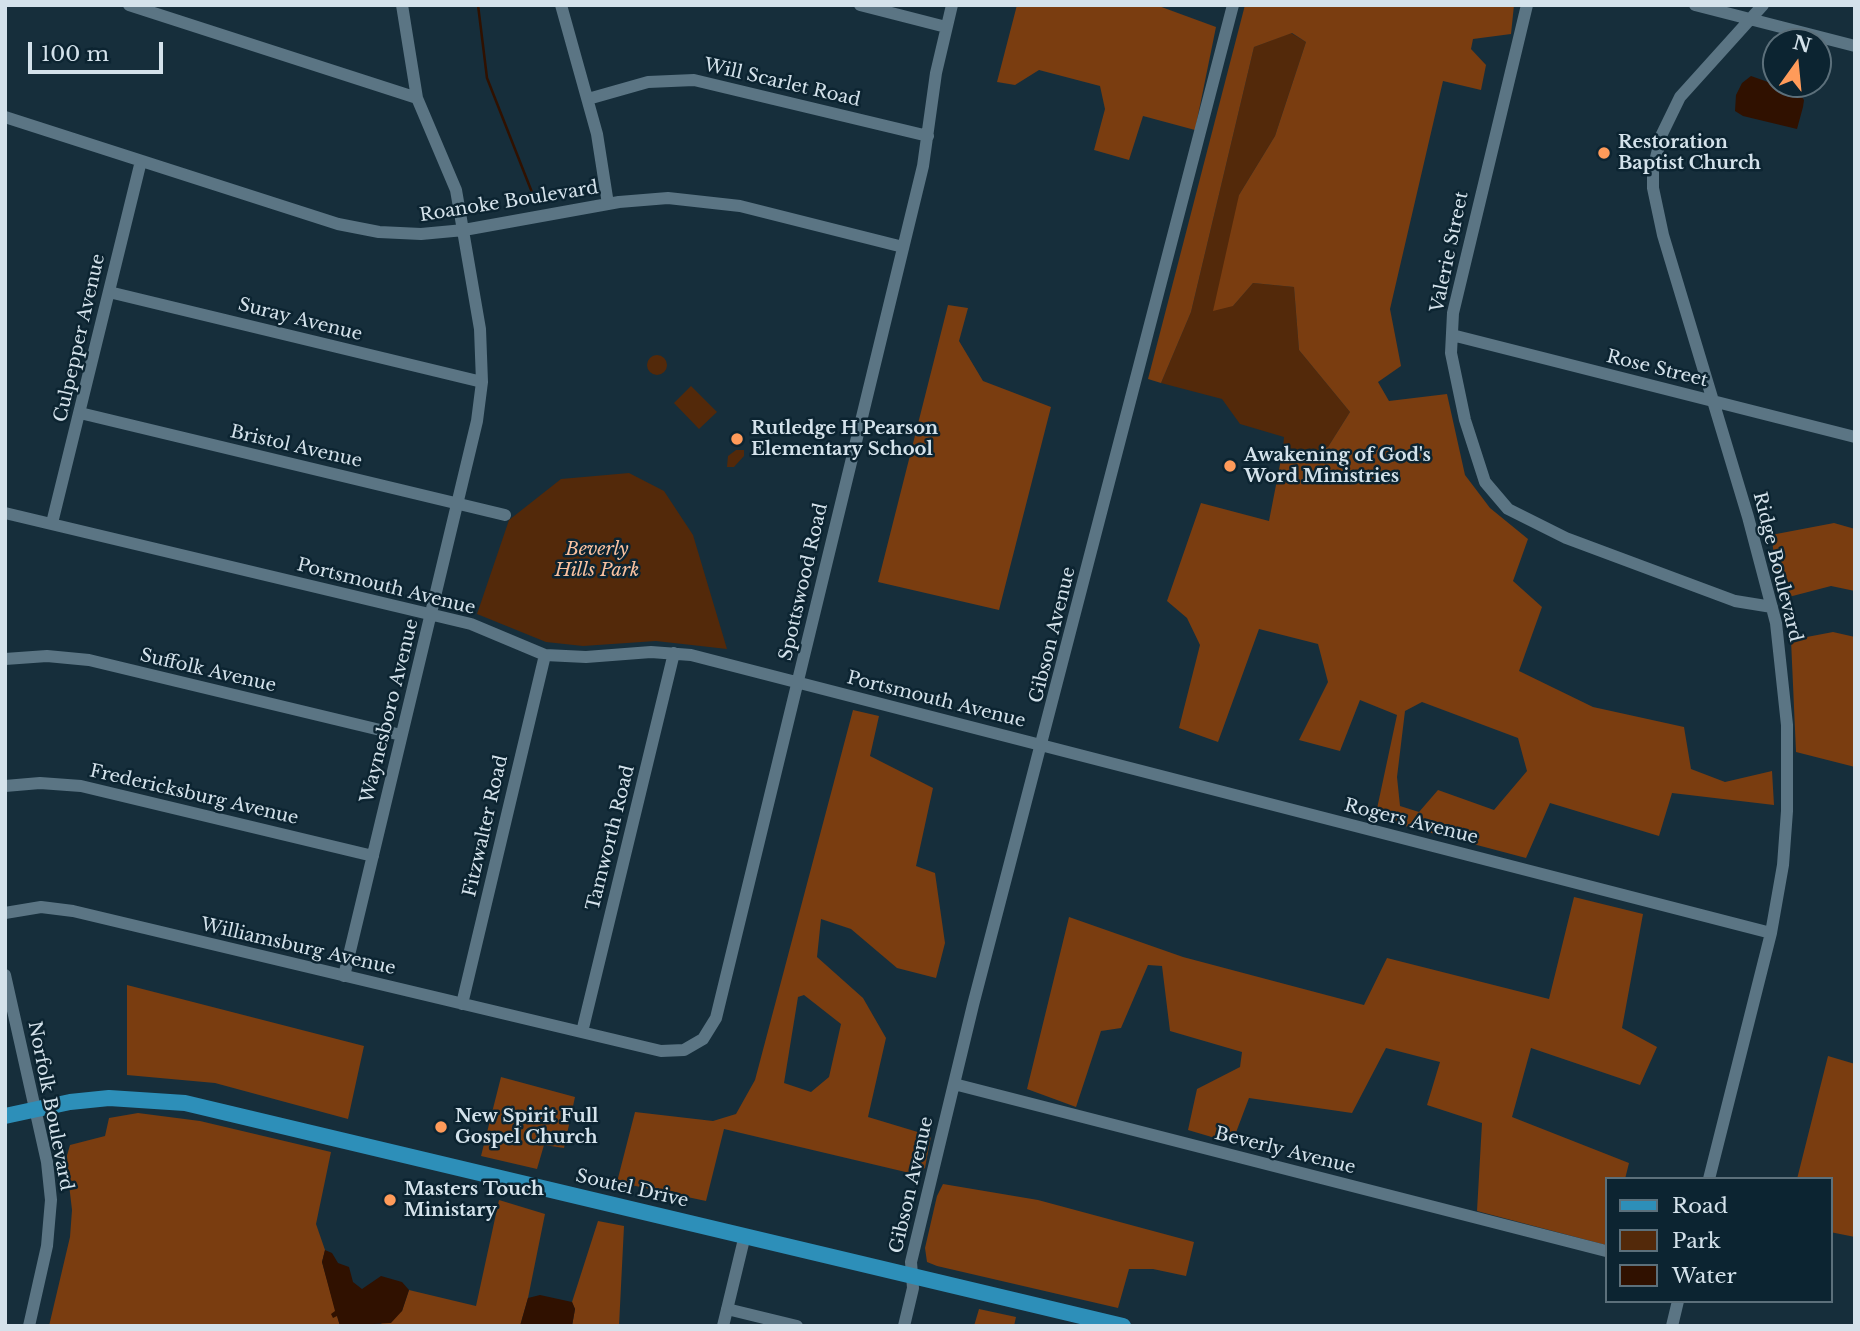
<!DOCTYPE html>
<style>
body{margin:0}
#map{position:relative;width:1860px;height:1331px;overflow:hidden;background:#162e3b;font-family:"Libre Baskerville",serif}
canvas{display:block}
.frame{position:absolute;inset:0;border:7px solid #d4e2eb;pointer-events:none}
.legend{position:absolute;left:1605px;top:1177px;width:228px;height:126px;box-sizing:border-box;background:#0c2431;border:2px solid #5c707b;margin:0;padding:9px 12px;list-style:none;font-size:21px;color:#d4e2eb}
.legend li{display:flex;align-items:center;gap:14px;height:35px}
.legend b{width:35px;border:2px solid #5c707b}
.north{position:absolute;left:1762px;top:28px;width:70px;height:70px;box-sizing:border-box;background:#0c2431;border:2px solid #5c707b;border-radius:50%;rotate:15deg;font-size:19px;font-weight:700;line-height:28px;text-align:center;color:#d4e2eb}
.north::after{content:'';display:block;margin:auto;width:24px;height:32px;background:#ff9b5a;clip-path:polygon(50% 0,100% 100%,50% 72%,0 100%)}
.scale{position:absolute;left:28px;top:42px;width:135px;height:32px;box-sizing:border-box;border:4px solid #d4e2eb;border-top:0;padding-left:9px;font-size:21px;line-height:24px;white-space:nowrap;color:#d4e2eb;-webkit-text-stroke:5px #0c2431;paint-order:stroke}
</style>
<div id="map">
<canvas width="1860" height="1331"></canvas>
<div class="frame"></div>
<ul class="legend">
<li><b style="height:9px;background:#2d8fb9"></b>Road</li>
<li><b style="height:19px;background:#53290a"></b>Park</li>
<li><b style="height:19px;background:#301100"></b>Water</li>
</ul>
<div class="north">N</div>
<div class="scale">100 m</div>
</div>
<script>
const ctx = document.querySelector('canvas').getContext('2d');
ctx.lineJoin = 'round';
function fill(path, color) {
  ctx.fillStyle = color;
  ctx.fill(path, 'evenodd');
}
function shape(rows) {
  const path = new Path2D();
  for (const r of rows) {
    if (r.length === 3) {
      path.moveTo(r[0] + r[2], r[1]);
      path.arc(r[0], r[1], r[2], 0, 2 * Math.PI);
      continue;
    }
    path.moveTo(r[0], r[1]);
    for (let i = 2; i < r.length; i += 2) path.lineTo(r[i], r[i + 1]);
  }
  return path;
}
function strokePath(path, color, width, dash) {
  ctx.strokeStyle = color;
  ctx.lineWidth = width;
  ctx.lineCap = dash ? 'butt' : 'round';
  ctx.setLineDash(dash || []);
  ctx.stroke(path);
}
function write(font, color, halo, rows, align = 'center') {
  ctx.font = font + ' "Libre Baskerville",serif';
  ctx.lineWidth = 5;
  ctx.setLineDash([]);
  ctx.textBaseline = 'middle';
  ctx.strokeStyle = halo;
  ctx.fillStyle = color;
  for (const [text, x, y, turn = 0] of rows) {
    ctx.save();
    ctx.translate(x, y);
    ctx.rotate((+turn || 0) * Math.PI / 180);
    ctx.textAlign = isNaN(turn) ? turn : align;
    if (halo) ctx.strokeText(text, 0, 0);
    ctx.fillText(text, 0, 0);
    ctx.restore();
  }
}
const green = shape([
 [1291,33,1306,42,1275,136,1239,195,1233,306,1253,283,1294,287,1299,350,1350,412,1328,447,1304,457,1283,449,1284,437,1240,424,1222,399,1161,383,1191,312,1254,47],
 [657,365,10],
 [691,386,717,412,699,429,674,403],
 [736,450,744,450,744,456,734,467,727,467,728,456],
 [629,473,664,491,693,535,727,649,656,641,583,646,546,642,477,614,509,520,561,479]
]);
const forest = shape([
 [1017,5,1156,5,1216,27,1195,130,1143,116,1129,160,1094,150,1105,109,1100,86,1039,70,1015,85,997,82],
 [1245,5,1514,5,1511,34,1473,39,1471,49,1486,65,1481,90,1443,81,1390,309,1401,366,1378,382,1389,401,1447,394,1465,475,1490,508,1528,539,1513,581,1542,607,1519,671,1593,707,1684,727,1691,769,1725,782,1772,771,1774,805,1672,793,1659,836,1550,803,1526,858,1375,818,1397,715,1360,700,1340,751,1299,740,1328,682,1318,644,1259,629,1218,742,1179,728,1200,645,1187,618,1167,601,1201,503,1269,521,1283,449,1304,457,1328,447,1350,412,1299,350,1294,287,1253,283,1233,306,1213,311,1239,195,1275,136,1306,42,1292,33,1254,47,1191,312,1161,383,1148,379],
 [1422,702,1518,738,1527,771,1494,810,1438,790,1419,812,1400,806,1397,777,1405,711],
 [948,305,968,308,959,341,983,381,1051,407,999,610,878,582],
 [1834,523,1855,529,1855,591,1831,586,1781,599,1771,535],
 [1833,632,1855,637,1855,767,1796,752,1791,640],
 [853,710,879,716,870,756,933,788,916,866,935,873,945,943,936,978,897,968,851,929,821,919,817,957,863,998,886,1038,868,1117,931,1136,925,1168,914,1174,724,1129,706,1201,617,1182,635,1112,713,1121,736,1114,755,1080],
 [804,995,841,1024,829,1077,811,1092,784,1083,798,997],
 [1574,897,1643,914,1622,1028,1657,1047,1640,1085,1531,1048,1512,1117,1629,1163,1625,1179,1606,1179,1606,1245,1477,1211,1482,1123,1427,1105,1440,1062,1386,1048,1352,1113,1249,1098,1232,1143,1188,1130,1197,1089,1240,1067,1242,1052,1170,1031,1162,966,1148,965,1121,1028,1101,1031,1076,1107,1027,1089,1069,917,1183,957,1364,1005,1387,958,1549,999],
 [127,985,364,1046,348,1119,215,1083,127,1075],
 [1828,1056,1855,1064,1855,1237,1830,1232,1830,1179,1797,1179],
 [501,1077,575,1097,564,1148,544,1145,537,1169,481,1156],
 [138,1113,200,1121,331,1152,316,1224,325,1250,322,1262,340,1326,49,1326,70,1237,72,1210,66,1159,70,1145,105,1136,109,1118],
 [943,1184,1038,1200,1194,1242,1186,1276,1153,1269,1129,1269,1118,1308,937,1266,927,1262,925,1248,937,1196],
 [499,1200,545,1214,528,1298,520,1326,377,1326,402,1311,409,1290,476,1306],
 [598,1221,624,1226,619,1326,572,1326,575,1309,572,1302],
 [979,1309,1016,1317,1014,1326,974,1326]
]);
const water = shape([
 [1751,76,1799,93,1804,100,1803,107,1797,129,1743,116,1735,111,1736,95,1742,83],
 [325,1250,332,1253,338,1263,349,1267,353,1282,362,1289,381,1276,402,1282,409,1290,402,1311,391,1323,340,1326,337,1316,333,1318,331,1314,335,1311,322,1262],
 [540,1295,572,1302,575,1309,572,1326,520,1326,528,1298]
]);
const stream = shape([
 [478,5,487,78,535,200]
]);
const minor = shape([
 [129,5,417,98],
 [561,5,597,134,608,204],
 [860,5,946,27],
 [1527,5,1453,313,1451,353,1465,420,1485,482,1508,509,1566,538,1735,601,1772,607],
 [1695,5,1855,46],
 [588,99,648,82,694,80,928,136],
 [5,117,338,224,379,232,421,234,464,230,619,202,668,198,740,206,903,247],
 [109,292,482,382],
 [1452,335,1855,437],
 [80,413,505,515],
 [5,513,471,624,545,655,586,657,651,652,691,655,1771,933],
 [52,523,141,161],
 [5,659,47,656,89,660,401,735],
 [5,786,40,783,81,786,373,856],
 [5,913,41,907,73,911,661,1051,684,1050,703,1039,716,1018,923,166,936,73,952,5],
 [5,975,47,1162,51,1200,47,1246,29,1326],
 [344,976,477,421,482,382,480,329,456,190,417,98,402,5],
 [462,1004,545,655],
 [582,1032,674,653],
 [954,1084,1606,1251],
 [1709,1179,1771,933,1783,865,1787,811,1787,725,1776,623,1748,517,1663,235,1653,188,1653,169,1662,134,1680,97,1763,5],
 [727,1309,797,1326],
 [723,1326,745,1235],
 [904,1326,913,1288,911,1262,973,1005,1233,5],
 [1672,1326,1678,1301]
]);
const major = shape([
 [5,1116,70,1102,109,1098,185,1103,1123,1326]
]);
const markers = [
 [1604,153,7,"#ff9b5a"],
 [737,439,7,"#ff9b5a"],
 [1230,466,7,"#ff9b5a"],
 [441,1127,7,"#ff9b5a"],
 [390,1200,7,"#ff9b5a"]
];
const streetNames = [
 ["Will Scarlet Road",782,83,13],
 ["Roanoke Boulevard",509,202,-9],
 ["Valerie Street",1450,252,-78],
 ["Suray Avenue",300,320,14],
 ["Culpepper Avenue",80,338,-77],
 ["Rose Street",1657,369,14],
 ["Bristol Avenue",296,447,13],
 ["Ridge Boulevard",1777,567,76],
 ["Spottswood Road",804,582,-77],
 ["Portsmouth Avenue",386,587,14],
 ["Gibson Avenue",1053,635,-76],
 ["Suffolk Avenue",208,671,13],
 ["Portsmouth Avenue",936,700,14],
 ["Waynesboro Avenue",390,711,-76],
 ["Fredericksburg Avenue",194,795,13],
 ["Rogers Avenue",1411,822,14],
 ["Fitzwalter Road",486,826,-77],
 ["Tamworth Road",611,838,-76],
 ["Williamsburg Avenue",298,947,13],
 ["Norfolk Boulevard",50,1106,79],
 ["Beverly Avenue",1285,1151,14],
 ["Gibson Avenue",912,1185,-77],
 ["Soutel Drive",632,1189,13]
];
const poiNames = [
 ["Restoration",1618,143],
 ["Baptist Church",1618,164],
 ["Rutledge H Pearson",751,429],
 ["Elementary School",751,450],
 ["Awakening of God's",1244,456],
 ["Word Ministries",1244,477],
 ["New Spirit Full",455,1117],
 ["Gospel Church",455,1138],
 ["Masters Touch",404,1190],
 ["Ministary",404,1211]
];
const parkNames = [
 ["Beverly",597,550],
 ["Hills Park",597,571]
];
fill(green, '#53290a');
fill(forest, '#7a3d10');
fill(water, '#301100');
strokePath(stream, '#301100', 2.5);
strokePath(minor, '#5b7584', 12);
strokePath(major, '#2d8fb9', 16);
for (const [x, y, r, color] of markers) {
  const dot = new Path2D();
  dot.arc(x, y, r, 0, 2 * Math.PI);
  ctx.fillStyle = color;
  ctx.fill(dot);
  strokePath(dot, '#0c2431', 2.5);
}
write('18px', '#d4e2eb', '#0c2431', streetNames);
write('bold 18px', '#d4e2eb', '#0c2431', poiNames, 'left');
write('italic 18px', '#fac2a0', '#0c2431', parkNames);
</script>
